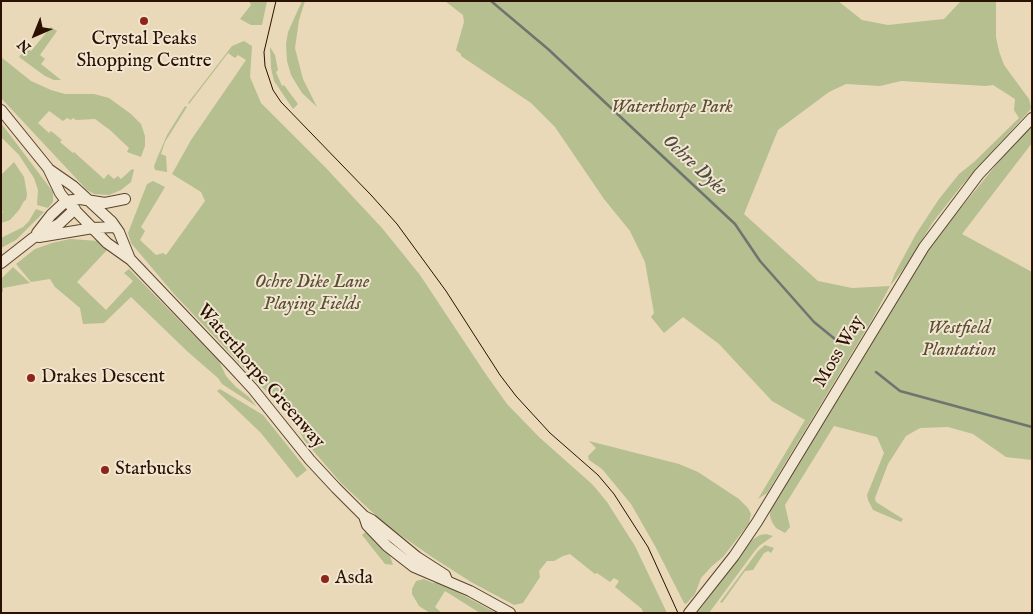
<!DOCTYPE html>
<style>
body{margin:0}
#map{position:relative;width:1033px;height:614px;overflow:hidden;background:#e9d9b8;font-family:"IM FELL English",serif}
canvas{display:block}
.frame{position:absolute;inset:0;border:2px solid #2b1101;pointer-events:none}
.north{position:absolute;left:10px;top:10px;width:50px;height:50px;-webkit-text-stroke:4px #f1e6d1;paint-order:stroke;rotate:224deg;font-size:14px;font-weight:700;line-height:20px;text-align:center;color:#2b1101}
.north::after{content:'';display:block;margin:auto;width:18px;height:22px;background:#2b1101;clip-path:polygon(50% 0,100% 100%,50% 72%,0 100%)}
</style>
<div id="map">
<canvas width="1033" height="614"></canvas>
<div class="frame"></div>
<div class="north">N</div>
</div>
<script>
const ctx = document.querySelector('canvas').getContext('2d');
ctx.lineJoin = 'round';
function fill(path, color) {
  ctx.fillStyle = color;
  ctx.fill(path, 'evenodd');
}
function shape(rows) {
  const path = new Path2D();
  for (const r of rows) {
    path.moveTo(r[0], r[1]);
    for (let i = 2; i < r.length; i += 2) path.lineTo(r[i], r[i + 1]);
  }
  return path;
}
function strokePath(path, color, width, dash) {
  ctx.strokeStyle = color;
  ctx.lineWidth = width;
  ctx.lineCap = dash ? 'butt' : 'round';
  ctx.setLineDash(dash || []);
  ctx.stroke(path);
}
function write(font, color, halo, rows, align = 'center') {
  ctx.font = font + ' "IM FELL English",serif';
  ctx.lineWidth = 4;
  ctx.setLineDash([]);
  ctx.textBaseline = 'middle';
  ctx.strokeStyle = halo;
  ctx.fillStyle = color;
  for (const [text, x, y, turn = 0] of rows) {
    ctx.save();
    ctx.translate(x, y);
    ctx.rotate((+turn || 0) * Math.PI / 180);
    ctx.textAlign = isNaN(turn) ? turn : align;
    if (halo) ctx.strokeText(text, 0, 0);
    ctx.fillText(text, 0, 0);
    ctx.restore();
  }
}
const green = shape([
 [249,1,267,1,262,25,251,25,240,19,251,5],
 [302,1,305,1,299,20,295,48,303,79,317,107,302,93,291,75,287,61,286,44,288,32],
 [445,1,838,1,862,20,888,25,944,19,961,1,996,1,996,37,999,51,1004,65,1029,99,1031,107,1030,110,962,185,933,222,905,267,890,286,873,318,767,493,758,499,805,420,772,401,719,344,683,317,664,333,651,317,654,313,645,262,630,231,604,199,555,127,531,103,461,56,461,54,456,50,464,22,463,15],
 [901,81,986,86,993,85,1015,99,1014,110,1019,118,974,162,959,174,939,199,916,234,895,273,890,286,852,288,818,281,744,214,778,130,829,92,846,84,880,86],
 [51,27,57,31,40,55,45,59,41,64,61,80,54,80,45,76,19,57,26,48,31,51],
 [244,41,252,46,250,77,261,103,326,168,382,228,420,275,485,373,507,404,539,437,593,485,607,502,635,546,667,613,643,613,642,609,615,587,619,581,614,578,610,582,597,573,595,574,570,554,563,556,554,561,547,561,539,571,540,577,523,603,514,605,471,582,432,557,386,525,341,483,304,440,292,416,262,387,174,294,131,243,128,233,147,184,153,181,165,187,141,227,145,231,140,240,156,255,163,253,166,255,205,201,201,192,172,174,191,140,246,60,238,55,235,58,228,53,189,104,188,103,232,46],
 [270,47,275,55,278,70,276,72,282,86,284,85,298,104,293,109,274,81,271,68],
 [1,57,31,81,51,90,65,94,94,94,109,98,131,114,141,124,145,136,145,146,141,157,127,152,129,148,110,130,95,119,76,120,73,118,71,120,67,118,63,121,49,111,38,123,49,133,51,131,62,140,60,142,73,153,74,152,104,179,108,174,114,179,118,176,121,179,132,169,134,170,131,182,121,190,109,195,94,194,87,190,1,98],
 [185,106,187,107,165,142,161,154,166,156,167,172,155,170,154,166,158,156,167,135],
 [1,123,53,192,53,202,48,208,37,205,38,190,34,178,19,155,1,137],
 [1032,126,1032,143,962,234,1032,272,1032,460,1006,457,973,434,948,427,920,428,906,436,888,464,875,498,876,502,903,519,901,522,873,510,868,500,867,495,884,453,877,437,834,426,785,505,790,527,785,533,776,528,772,522,770,516,770,509,934,241,1014,143],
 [14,162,24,177,27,194,26,200,24,201,19,210,10,220,1,223,1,214,3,212,1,210,1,175],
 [36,209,44,212,16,240,1,248,1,238,23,227,29,221],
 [70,239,99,241,107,250,77,282,106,310,133,281,124,273,129,269,219,361,226,376,236,387,249,397,256,406,222,384,218,378,188,352,131,297,104,323,83,324,80,308,55,287,50,279,31,282,16,264,35,249,52,243],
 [13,267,30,283,3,288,3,292,1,292,1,279],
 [220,389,263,415,307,470,297,478,261,433,217,391],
 [589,441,679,464,698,472,739,499,748,508,751,514,749,523,723,557,712,566,701,578,695,594,686,604,684,603,655,546,631,504,602,469,589,460,588,456,596,448],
 [368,530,373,536,374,540,381,548,385,548,389,553,393,565,385,564,362,535],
 [766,534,773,536,759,546,754,552,709,613,697,613,752,540,760,535],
 [765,545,774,548,771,553,768,551,764,553,753,570,745,571,722,603,720,602,758,551],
 [424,579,433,583,439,582,496,613,480,613,445,591,435,607,442,613,430,613,419,606,412,594,412,589,416,581]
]);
const stream = shape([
 [491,1,548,49,735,224,760,261,814,322,841,344],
 [876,372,900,391,1032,427]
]);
const minor = shape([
 [1,110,48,168,60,193,66,201,107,243,131,260,229,363,253,389,310,460,336,488,364,516,372,520,417,557,445,575,447,580],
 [50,170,73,186,112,222,119,232,130,259],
 [66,201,80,199,105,203,125,199],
 [37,233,51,215,66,201],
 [39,237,93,228,115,227],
 [1,263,33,238,59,224,75,209],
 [364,516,367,525,387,546,414,567,470,591,510,613],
 [689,613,734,556,757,522,924,247,979,174,1032,118]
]);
const tram = shape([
 [276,1,264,52,265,66,273,90,281,102,371,195,397,224,446,291,500,375,516,396,550,433,598,475,614,494,648,547,678,613]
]);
const markers = [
 [144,21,5,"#8f2418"],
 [31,378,5,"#8f2418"],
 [105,470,5,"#8f2418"],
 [325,579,5,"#8f2418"]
];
const poiNames = [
 ["Crystal Peaks",144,40,"center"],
 ["Shopping Centre",144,62,"center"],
 ["Drakes Descent",41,378],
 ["Starbucks",115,470],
 ["Asda",335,579]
];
const parkNames = [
 ["Waterthorpe Park",672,108],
 ["Ochre Dike Lane",312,283],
 ["Playing Fields",312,305],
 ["Westfield",959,329],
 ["Plantation",959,351]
];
const streetNames = [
 ["Moss Way",840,352,-59],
 ["Waterthorpe Greenway",260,377,49]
];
const waterNames = [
 ["Ochre Dyke",694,166,43]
];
fill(green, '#b5bf90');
strokePath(stream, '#6e756f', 2.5);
strokePath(minor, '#5a432f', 12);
strokePath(minor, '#f1e6d1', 10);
strokePath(tram, '#2b1101', 1);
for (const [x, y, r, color] of markers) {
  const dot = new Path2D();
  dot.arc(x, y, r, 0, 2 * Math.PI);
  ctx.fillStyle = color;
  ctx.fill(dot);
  strokePath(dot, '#f1e6d1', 2);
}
write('19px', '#2b1101', '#f1e6d1', poiNames, 'left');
write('italic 19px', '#5b4e33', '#f1e6d1', parkNames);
write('19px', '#2b1101', '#f1e6d1', streetNames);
write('italic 20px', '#524b41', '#f1e6d1', waterNames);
</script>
